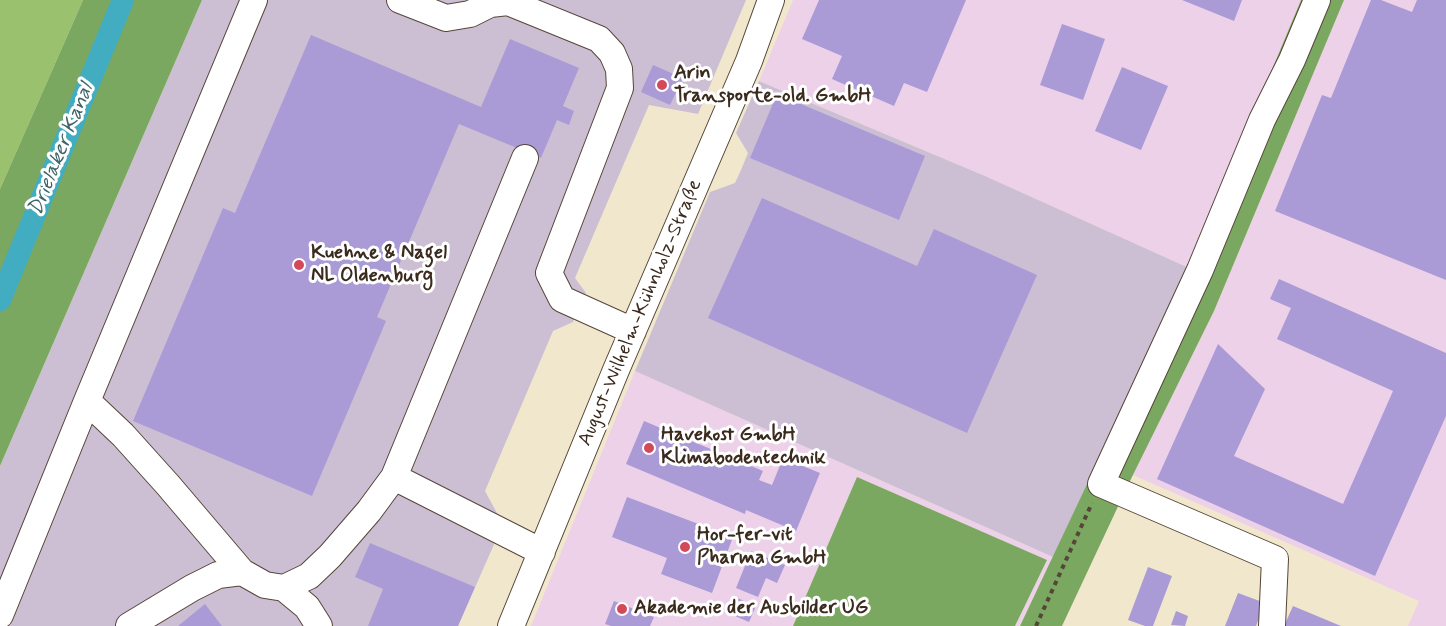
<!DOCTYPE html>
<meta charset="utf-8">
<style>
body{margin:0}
canvas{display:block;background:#f1e7cd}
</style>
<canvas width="1446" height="626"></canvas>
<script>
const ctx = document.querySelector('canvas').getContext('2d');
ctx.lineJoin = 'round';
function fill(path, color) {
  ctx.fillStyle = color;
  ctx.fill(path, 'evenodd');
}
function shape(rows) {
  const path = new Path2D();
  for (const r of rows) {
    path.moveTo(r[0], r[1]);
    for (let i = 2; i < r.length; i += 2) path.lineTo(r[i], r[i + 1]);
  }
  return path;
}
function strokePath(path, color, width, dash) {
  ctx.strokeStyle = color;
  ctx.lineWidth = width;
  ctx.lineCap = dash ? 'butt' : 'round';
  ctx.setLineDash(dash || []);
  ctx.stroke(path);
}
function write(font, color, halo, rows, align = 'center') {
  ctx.font = font + ' Mynerve,sans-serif';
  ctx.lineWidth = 6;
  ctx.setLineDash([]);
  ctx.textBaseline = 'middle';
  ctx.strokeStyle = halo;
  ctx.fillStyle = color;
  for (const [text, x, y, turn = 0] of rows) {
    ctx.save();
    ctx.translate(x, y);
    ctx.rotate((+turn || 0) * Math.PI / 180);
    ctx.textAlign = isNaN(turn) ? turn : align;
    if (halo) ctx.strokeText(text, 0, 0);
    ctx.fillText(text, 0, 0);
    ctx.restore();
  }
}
const built = shape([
 [793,0,1301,0,1189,268,985,176,759,81],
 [1344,0,1446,0,1446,626,1408,626,1419,601,1133,475,1214,311],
 [635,371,1053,557,1020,626,1015,626,1047,560,857,478,793,626,531,626]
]);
const industrial = shape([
 [202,0,746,0,698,114,649,105,575,278,586,293,573,322,553,331,485,491,503,524,458,626,0,626,0,466],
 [759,81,985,176,1189,268,1053,557,635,371,710,192,735,183,741,170,748,153,736,133]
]);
const green = shape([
 [0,0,83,0,0,189]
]);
const forest = shape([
 [83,0,202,0,0,466,0,189],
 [1301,0,1344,0,1214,311,1129,483,1062,626,1020,626,1189,268],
 [857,477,1047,560,1015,626,793,626]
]);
const canal = shape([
 [0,300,123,0]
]);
const building = shape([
 [819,0,966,0,927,92,904,83,894,106,832,79,842,56,802,39],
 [1182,0,1242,0,1234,21],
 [1371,0,1381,0,1412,12,1417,0,1446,0,1446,280,1275,211,1322,95,1331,98],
 [1062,24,1105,39,1083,100,1040,85],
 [311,35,481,107,510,39,579,68,563,106,574,111,569,125,557,120,541,158,459,124,377,317,386,321,312,496,133,421,223,208,235,213],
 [653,65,683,78,670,105,641,92],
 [1122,67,1168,86,1141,150,1095,131],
 [777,94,925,156,899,220,750,158],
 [762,198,917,266,934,229,1037,275,967,433,708,318],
 [1279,279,1446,353,1446,416,1375,576,1157,479,1218,344,1265,389,1234,456,1343,504,1393,391,1277,339,1291,308,1270,299],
 [644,421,763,471,759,480,772,485,783,458,820,473,796,531,746,510,745,514,626,464],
 [627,497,733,537,712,593,661,574,667,558,612,537],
 [370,543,475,587,458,626,368,626,383,589,355,577],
 [751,551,785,565,777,583,766,578,758,597,736,588],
 [1148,567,1172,576,1153,626,1145,626,1128,620],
 [1238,593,1265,603,1256,626,1225,626],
 [735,597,756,606,749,622,728,613],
 [614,601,654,617,650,626,611,626,605,624],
 [205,604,222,626,178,626],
 [1293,606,1341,626,1284,626],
 [1176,611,1188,616,1185,626,1171,625]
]);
const path = shape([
 [1036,626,1092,503]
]);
const minor = shape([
 [400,0,446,18,470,14,490,4,508,2,599,39,612,53,619,69,620,88,549,273,562,299,633,331],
 [87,401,123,435,168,485,242,572,265,585,284,588,309,576,330,556,369,511,394,477,525,158],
 [394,477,542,552],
 [284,588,307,607,319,626],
 [0,615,87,401,254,0],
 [129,626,192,588,218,575,242,572],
 [511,626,616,370,749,61,771,0],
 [1272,626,1275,559,1101,484,1200,270,1262,120,1292,60,1317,0]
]);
const markers = [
 [662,85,6,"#d1495b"],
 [299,265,6,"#d1495b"],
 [649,448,6,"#d1495b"],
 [685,547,6,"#d1495b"],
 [622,609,6,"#d1495b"]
];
const poiNames = [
 ["Arin",674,74],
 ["Transporte-old. GmbH",674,97],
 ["Kuehne & Nagel",311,254],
 ["NL Oldenburg",311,277],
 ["Havekost GmbH",661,436],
 ["Klimabodentechnik",661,459],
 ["Hor-fer-vit",697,536],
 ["Pharma GmbH",697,559],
 ["Akademie der Ausbilder UG",634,609]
];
const streetNames = [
 ["August-Wilhelm-Kühnholz-Straße",641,313,-67]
];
const waterNames = [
 ["Drielaker Kanal",62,150,-68]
];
fill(built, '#edd1e9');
fill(industrial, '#ccbfd4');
fill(green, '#9ac26e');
fill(forest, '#7ba861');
strokePath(canal, '#42acc1', 22);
fill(building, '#aa9bd6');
strokePath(minor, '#564638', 28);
strokePath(path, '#564638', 4, [4.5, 4.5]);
strokePath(minor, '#fff', 26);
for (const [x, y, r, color] of markers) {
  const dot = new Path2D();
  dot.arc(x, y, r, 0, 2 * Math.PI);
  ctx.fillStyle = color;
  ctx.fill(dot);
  strokePath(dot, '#fff', 2);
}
write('bold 20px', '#3b2a1e', '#fff', poiNames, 'left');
write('20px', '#3b2a1e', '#fff', streetNames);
write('italic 21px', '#3e6467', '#fff', waterNames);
</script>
